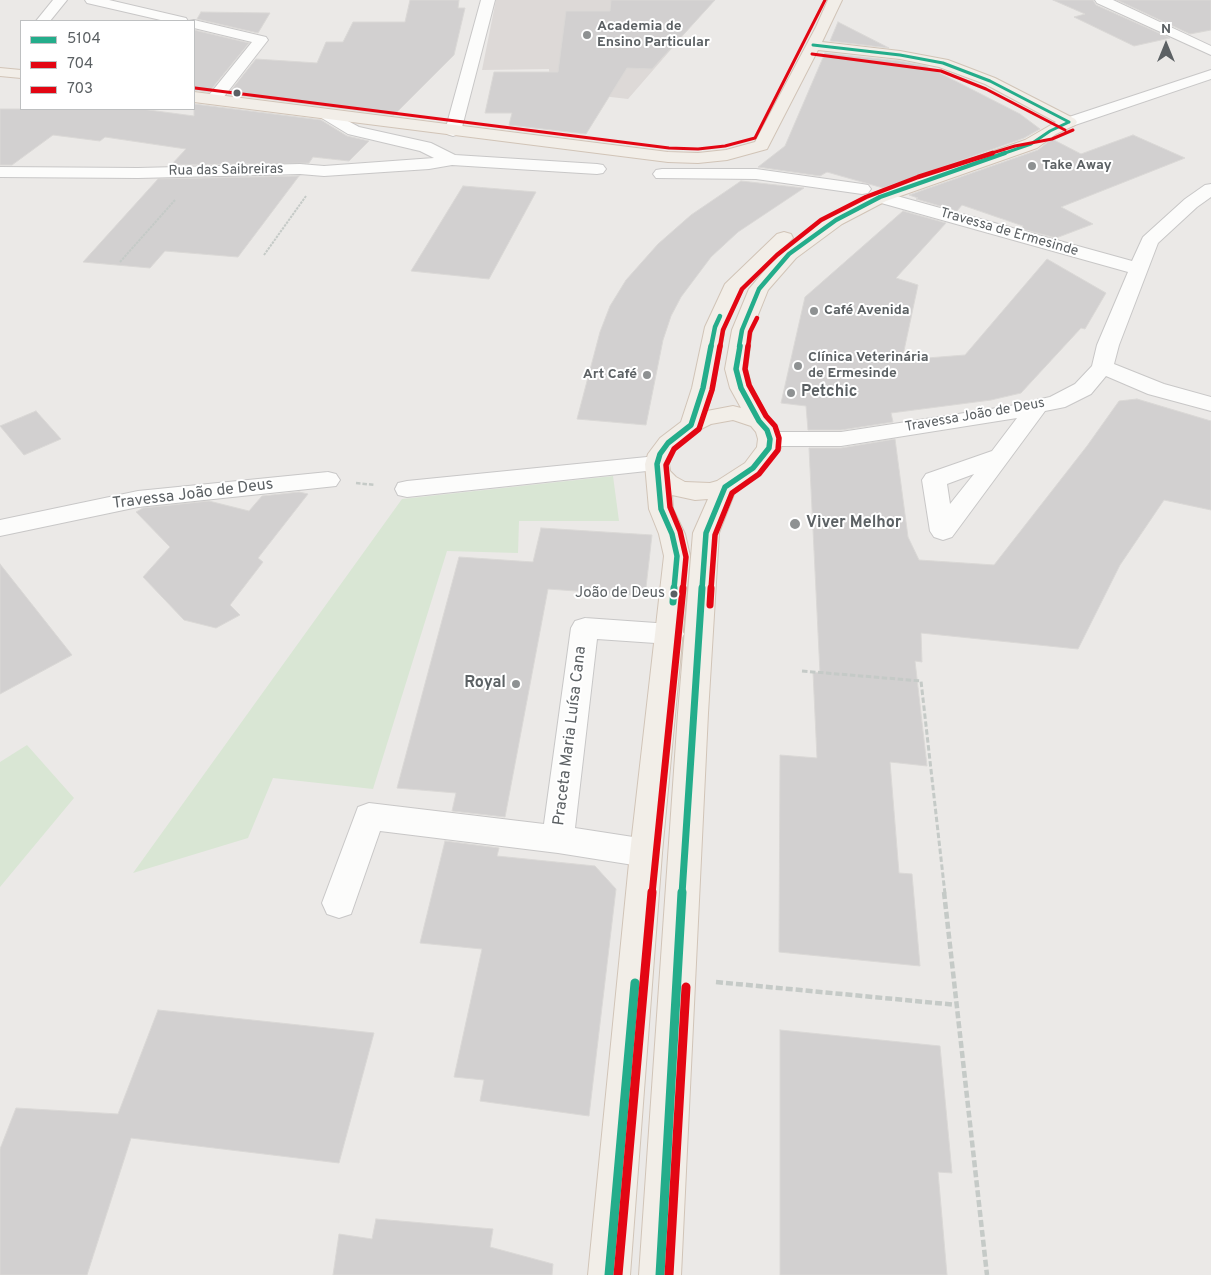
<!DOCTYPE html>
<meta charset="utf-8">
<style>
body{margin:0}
#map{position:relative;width:1211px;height:1275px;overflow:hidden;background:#ebe9e7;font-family:Overpass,sans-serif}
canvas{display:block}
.legend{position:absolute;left:20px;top:20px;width:175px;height:90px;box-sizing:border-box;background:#fff;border:1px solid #bec0c1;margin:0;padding:6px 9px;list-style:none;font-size:15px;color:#5c6164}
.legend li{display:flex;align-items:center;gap:10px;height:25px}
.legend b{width:25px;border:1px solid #bec0c1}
.north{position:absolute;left:1141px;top:20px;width:50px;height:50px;-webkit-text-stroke:4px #fff;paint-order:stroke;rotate:0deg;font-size:14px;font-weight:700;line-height:20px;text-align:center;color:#5c6164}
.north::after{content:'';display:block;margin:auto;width:18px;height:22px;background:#5c6164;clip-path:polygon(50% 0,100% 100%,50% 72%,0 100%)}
</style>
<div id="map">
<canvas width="1211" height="1275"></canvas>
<ul class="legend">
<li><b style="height:6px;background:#24ad8b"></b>5104</li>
<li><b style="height:6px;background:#e30613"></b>704</li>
<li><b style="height:6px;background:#e30613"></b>703</li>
</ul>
<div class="north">N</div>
</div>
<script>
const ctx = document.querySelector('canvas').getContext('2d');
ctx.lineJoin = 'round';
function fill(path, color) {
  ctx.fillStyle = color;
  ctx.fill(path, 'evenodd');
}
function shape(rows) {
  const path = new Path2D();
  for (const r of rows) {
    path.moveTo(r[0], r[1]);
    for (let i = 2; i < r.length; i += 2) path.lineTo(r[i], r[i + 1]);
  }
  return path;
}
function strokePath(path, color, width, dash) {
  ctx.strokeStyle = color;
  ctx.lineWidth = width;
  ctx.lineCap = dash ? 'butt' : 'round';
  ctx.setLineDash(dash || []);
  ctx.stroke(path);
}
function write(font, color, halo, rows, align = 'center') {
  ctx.font = font + ' Overpass,sans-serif';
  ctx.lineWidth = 4;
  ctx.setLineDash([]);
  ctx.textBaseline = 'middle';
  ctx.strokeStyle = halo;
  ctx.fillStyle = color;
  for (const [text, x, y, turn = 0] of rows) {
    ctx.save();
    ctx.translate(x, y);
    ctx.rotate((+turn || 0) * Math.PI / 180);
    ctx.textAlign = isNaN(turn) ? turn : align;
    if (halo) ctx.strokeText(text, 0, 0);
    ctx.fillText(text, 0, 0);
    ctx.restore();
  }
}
const education = shape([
 [496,0,714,0,628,99,550,90,549,69,482,70]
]);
const green = shape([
 [613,476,619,521,519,521,518,553,447,551,373,789,273,778,248,838,133,873,402,499],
 [27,745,74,798,0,887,0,762]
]);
const building = shape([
 [410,0,459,0,458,8,465,8,454,55,394,115,228,94,256,59,317,63,326,42,343,42,353,22,405,22,410,0],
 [611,0,715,0,652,69,627,68,586,134,509,125,512,113,485,113,494,72,558,72,566,11,610,11,611,0],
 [1053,0,1093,0,1096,5,1170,38,1134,46,1074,17,1085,14,1053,0],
 [1117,0,1211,0,1211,30,1190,34,1117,0],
 [201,12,270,13,258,33,197,19,201,12],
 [838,22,889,48,830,41,838,22],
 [194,30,249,43,209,92,194,90,194,30],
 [825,53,900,61,926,66,1020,114,1040,129,1024,138,883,188,827,172,820,176,758,167,785,146,825,53],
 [194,104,321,120,347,136,369,141,349,161,313,157,309,163,171,165,186,149,105,137,100,141,53,135,12,165,0,165,0,109,141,109,194,116,194,104],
 [1133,135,1185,158,1061,207,1093,224,1056,238,1022,229,1023,226,962,205,957,211,916,199,918,198,909,195,1038,150,1052,139,1081,154,1133,135],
 [299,176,238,257,165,251,150,268,83,262,158,179,299,176],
 [741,181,804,188,738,232,711,257,681,297,671,316,663,340,646,425,577,419,600,332,610,306,626,280,658,244,691,215,741,181],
 [463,186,536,192,489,279,411,271,463,186],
 [903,211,946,223,896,278,918,285,902,360,965,355,1047,259,1106,293,1085,329,1081,328,1021,393,991,400,891,413,893,422,841,430,808,430,806,406,781,403,805,297,903,211],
 [1137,399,1211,421,1211,510,1164,500,1120,565,1078,649,921,633,922,662,915,661,927,766,890,762,899,873,912,874,920,966,779,952,780,755,817,758,813,672,820,673,809,448,841,448,895,439,908,537,919,560,994,565,1087,446,1119,401,1137,399],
 [36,411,61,439,24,455,0,426,36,411],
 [299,492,308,494,258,558,263,562,230,605,240,615,216,628,184,620,143,577,170,547,136,512,143,508,209,501,249,511,262,496,299,492],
 [541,528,652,535,645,596,548,589,505,817,452,811,456,793,397,788,459,557,533,562,541,528],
 [0,564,72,655,0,694,0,564],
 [445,841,499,848,497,856,595,866,616,889,589,1116,480,1101,484,1080,454,1077,482,949,420,943,445,841],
 [158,1010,374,1033,339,1163,131,1138,87,1275,0,1275,0,1149,16,1108,118,1114,158,1010],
 [780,1030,940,1046,952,1173,938,1172,947,1275,780,1275,780,1030],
 [376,1219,493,1229,490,1247,553,1264,552,1275,333,1275,339,1234,372,1239,376,1219]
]);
const pathFar3 = shape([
 [264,255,306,196],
 [120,262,175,200]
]);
const pathFar2 = shape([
 [356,483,375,485]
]);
const pathFar1 = shape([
 [802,671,921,681,945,894]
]);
const path = shape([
 [944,892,987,1275],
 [716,982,957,1005]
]);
const minor = shape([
 [53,0,67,0,50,21,36,21,53,0],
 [85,0,109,0,186,18,188,21,165,21,87,3,85,0],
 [481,0,495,0,461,131,459,134,453,136,447,134,445,131,481,0],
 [1095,0,1113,0,1211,46,1211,55,1097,3,1095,0],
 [194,20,266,37,268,40,219,103,207,103,205,100,252,42,194,28,194,21,189,21,194,20],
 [1211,70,1211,79,1075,125,1069,127,1063,125,1061,122,1063,119,1211,70],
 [326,109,359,127,431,143,455,155,597,164,603,165,606,169,603,173,597,174,452,165,429,169,324,176,300,174,138,178,0,177,0,167,138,168,300,164,324,166,434,158,420,151,348,134,320,117,318,114,320,111,326,109],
 [662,169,756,169,862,184,868,185,871,189,868,193,862,194,756,179,656,178,653,174,656,170,662,169],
 [1211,184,1211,197,1197,207,1158,243,1119,345,1114,364,1164,384,1211,397,1211,411,1148,394,1106,376,1091,394,1065,407,1045,411,952,537,943,540,934,537,930,531,922,480,926,474,992,451,1017,418,841,446,770,446,762,444,758,439,762,434,770,432,841,432,1010,406,1050,397,1075,384,1092,366,1097,345,1128,272,874,201,871,197,874,193,880,192,886,193,1132,261,1143,237,1185,199,1205,185,1211,184],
 [974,474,950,504,947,484,974,474],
 [657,456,665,459,669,464,665,469,407,497,398,495,395,489,398,483,407,481,657,456],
 [328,472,336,474,340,480,336,486,138,507,0,536,0,520,138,491,328,472],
 [585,618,670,624,680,627,684,634,680,641,670,644,597,639,575,828,646,839,657,843,662,853,657,863,646,867,558,853,380,831,351,914,339,918,327,914,322,903,358,807,369,803,544,824,571,628,575,621,585,618]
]);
const major = shape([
 [828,0,842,0,822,42,900,51,948,60,995,78,1075,119,1077,122,1075,125,1056,134,1037,148,886,201,842,224,796,258,768,290,752,330,747,369,752,388,769,418,778,430,782,439,781,448,761,473,735,492,719,533,708,713,681,1275,639,1275,678,713,693,533,708,499,695,500,672,495,673,509,685,534,690,556,662,853,630,1275,588,1275,630,853,664,556,659,534,649,509,645,464,648,454,660,438,681,422,692,388,705,327,725,284,777,234,784,232,791,234,793,238,744,287,725,327,714,388,707,411,733,406,741,408,730,388,725,369,732,330,749,289,782,250,830,216,874,193,1025,140,1056,122,985,84,939,67,900,59,818,50,767,149,727,160,698,163,668,162,194,102,194,92,668,152,698,153,726,150,755,142,816,27,828,0],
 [733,420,751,426,756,432,758,439,757,447,745,463,717,481,710,483,685,482,676,477,670,471,669,464,672,455,676,448,699,430,711,424,733,420],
 [0,68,21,70,21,78,0,76,0,68]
]);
const bus1Far4 = shape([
 [813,45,900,55,943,63,990,81,1069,122],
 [1002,154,1031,144,1050,131,1069,122]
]);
const bus1Far3 = shape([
 [711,347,715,327,720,316],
 [739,347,742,330,759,289,789,254,836,220,880,197,1005,153]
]);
const bus1Far2 = shape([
 [674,589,677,556,672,534,661,509,657,464,660,454,668,443,691,425,703,388,711,346],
 [702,589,706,533,725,487,753,468,769,448,770,439,767,430,759,421,741,388,736,369,740,346]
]);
const bus1Far1 = shape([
 [673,602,674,588],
 [682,894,702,588]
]);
const bus1 = shape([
 [609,1275,635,983],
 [660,1275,682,892]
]);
const bus2Far4 = shape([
 [812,54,941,71,986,89,1065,130],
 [989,154,1015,146,1052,139,1073,130]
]);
const bus2Far3 = shape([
 [720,347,723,330,742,289,777,255,821,220,866,197,918,177,993,153],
 [748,347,750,332,757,318]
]);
const bus2Far2 = shape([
 [683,589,686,557,680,531,670,507,666,465,674,449,699,429,712,390,720,346],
 [711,589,715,535,732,493,759,474,778,450,779,438,775,426,766,416,749,385,745,369,748,346]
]);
const bus2Far1 = shape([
 [710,605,711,588],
 [652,894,683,588]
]);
const bus2 = shape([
 [618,1275,652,892],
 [669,1275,686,987]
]);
const bus3 = shape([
 [195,88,669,148,698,149,725,146,755,138,825,0]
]);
const markers = [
 [587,35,5,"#8e9192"],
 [237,93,4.5,"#5c6164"],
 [1032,166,5,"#8e9192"],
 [814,311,5,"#8e9192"],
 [798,366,5,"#8e9192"],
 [647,375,5,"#8e9192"],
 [791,393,5,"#8e9192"],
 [795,524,6,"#8e9192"],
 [674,594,4.5,"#5c6164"],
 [516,684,5,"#8e9192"]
];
const farPoinames = [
 ["Academia de",597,27],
 ["Ensino Particular",597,43],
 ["Take Away",1042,166],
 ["Café Avenida",824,311],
 ["Clínica Veterinária",808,358],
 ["de Ermesinde",808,374],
 ["Art Café",637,375,"right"]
];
const farStreetnames = [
 ["Rua das Saibreiras",226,171,-1],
 ["Travessa de Ermesinde",1009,233,16],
 ["Travessa João de Deus",975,416,-10]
];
const busNames = [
 ["João de Deus",665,594]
];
const poiNames = [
 ["Petchic",801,393],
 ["Viver Melhor",806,524],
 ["Royal",506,684,"right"]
];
const streetNames = [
 ["Travessa João de Deus",193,495,-7],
 ["Praceta Maria Luísa Cana",571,736,-83]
];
fill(education, '#ddd9d7');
fill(green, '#d9e6d4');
fill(building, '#d2d0d0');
strokePath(building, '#dad8d6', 1);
strokePath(minor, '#c8c7c7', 2);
strokePath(major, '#d1c4b7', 2);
strokePath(pathFar3, '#c5cac7', 2, [2.5, 1]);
strokePath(pathFar2, '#c5cac7', 2.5, [4.5, 2]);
strokePath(pathFar1, '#c5cac7', 3, [5.5, 2.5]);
strokePath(path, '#c5cac7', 4.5, [7, 3]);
fill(minor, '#fcfcfb');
fill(major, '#f2eee8');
strokePath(bus1Far4, '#24ad8b', 3);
strokePath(bus1Far3, '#24ad8b', 4.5);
strokePath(bus1Far2, '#24ad8b', 5.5);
strokePath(bus1Far1, '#24ad8b', 7);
strokePath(bus1, '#24ad8b', 9);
strokePath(bus2Far4, '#e30613', 3);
strokePath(bus2Far3, '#e30613', 4.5);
strokePath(bus2Far2, '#e30613', 5.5);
strokePath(bus2Far1, '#e30613', 7);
strokePath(bus2, '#e30613', 9);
strokePath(bus3, '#e30613', 3);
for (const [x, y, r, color] of markers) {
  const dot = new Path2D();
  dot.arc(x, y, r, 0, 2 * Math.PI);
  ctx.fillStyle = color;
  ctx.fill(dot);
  strokePath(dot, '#fff', 2);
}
write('bold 14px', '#5c6164', '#fff', farPoinames, 'left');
write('14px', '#5c6164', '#fff', farStreetnames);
write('15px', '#5c6164', '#fff', busNames, 'right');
write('bold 16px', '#5c6164', '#fff', poiNames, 'left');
write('16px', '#5c6164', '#fff', streetNames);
</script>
